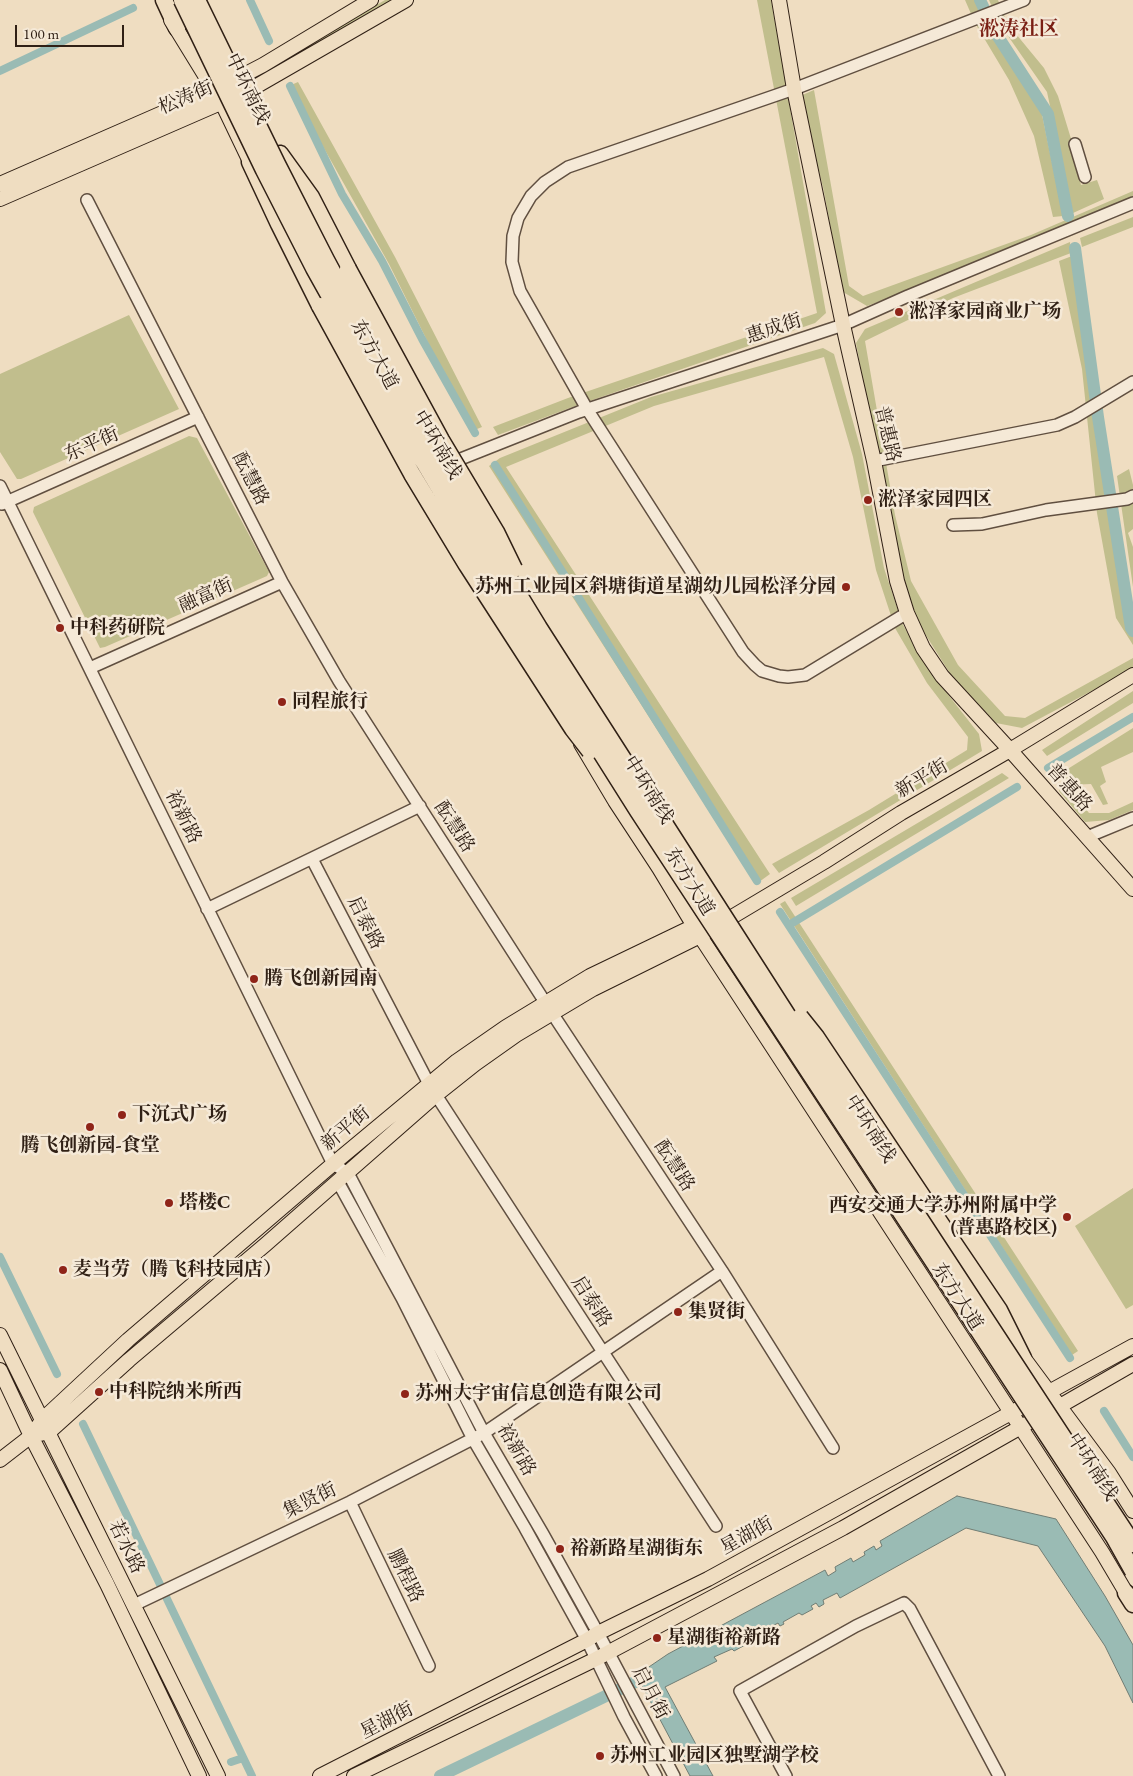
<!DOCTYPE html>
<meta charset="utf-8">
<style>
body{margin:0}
#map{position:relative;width:1133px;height:1776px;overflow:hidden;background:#efddc1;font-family:"EB Garamond",serif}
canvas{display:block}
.scale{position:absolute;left:15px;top:25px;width:109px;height:22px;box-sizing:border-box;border:2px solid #302015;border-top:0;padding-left:6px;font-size:15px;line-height:18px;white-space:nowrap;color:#302015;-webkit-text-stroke:4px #f5e9d7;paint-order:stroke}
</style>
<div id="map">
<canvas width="1133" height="1776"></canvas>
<div class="scale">100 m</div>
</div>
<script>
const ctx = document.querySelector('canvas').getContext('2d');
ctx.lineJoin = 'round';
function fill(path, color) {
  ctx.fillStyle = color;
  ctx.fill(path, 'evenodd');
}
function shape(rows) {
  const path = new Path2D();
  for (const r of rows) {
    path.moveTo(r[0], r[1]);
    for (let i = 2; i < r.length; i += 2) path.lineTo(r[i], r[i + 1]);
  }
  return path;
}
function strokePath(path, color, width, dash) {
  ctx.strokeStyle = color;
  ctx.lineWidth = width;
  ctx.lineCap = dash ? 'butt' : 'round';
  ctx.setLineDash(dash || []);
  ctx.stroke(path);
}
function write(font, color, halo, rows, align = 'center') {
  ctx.font = font + ' "EB Garamond","Noto Serif SC",serif';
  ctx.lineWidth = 5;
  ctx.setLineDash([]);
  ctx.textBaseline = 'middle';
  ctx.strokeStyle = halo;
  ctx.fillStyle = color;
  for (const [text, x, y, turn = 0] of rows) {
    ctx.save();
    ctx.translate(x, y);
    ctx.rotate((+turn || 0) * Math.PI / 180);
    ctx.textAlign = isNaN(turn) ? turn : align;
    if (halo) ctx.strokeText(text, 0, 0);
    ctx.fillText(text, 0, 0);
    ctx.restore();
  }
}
const green = shape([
 [385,0,399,0,265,76,262,71],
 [757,0,771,0,826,313,815,323,578,405,498,435,493,427,568,398,817,313],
 [965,0,976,0,987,26,1039,100,1063,216,1053,217,1034,136,1009,80,975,23],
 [989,0,998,0,1004,15,1016,34,1044,68,1058,96,1072,142,1081,185,1097,180,1104,199,1073,213,1047,92,999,23],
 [298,82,395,257,482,427,472,431,389,264,289,86],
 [814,90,849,286,863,296,1031,235,1133,191,1133,200,1022,248,867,306,843,292,823,187,800,96],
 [1133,217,1133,227,1082,247,1080,238],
 [1070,242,1071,253,953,298,865,341,895,515,911,581,958,665,1005,716,1025,718,1133,658,1133,669,1022,728,996,723,951,675,920,626,904,588,892,536,856,343,865,329],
 [1072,256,1129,620,1133,627,1133,645,1116,618,1097,513,1082,369,1059,261],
 [129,315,179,409,21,479,17,479,0,452,0,374],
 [823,348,834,354,862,454,884,568,902,623,928,669,979,734,982,751,779,873,772,864,869,810,967,750,968,737,927,683,895,628,876,570,853,457,824,357,654,406,506,467,770,874,759,882,737,855,489,466,500,458,651,397],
 [189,436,197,438,269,572,267,576,105,647,100,648,33,512,34,507],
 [1129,469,1133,485,1133,529,1128,533,1133,547,1133,587,1117,476],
 [1133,691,1133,703,1047,756,1042,750],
 [1133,728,1133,752,1101,767,1106,782,1100,786,1108,804,1103,805,1091,784,1070,785,1063,776,1067,772,1066,770],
 [1002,773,1009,778,796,906,791,898],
 [1064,782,1089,813,1109,813,1133,802,1133,810,1109,820,1085,822,1059,791],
 [785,901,1078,1351,1072,1355,780,904],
 [1133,1188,1133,1305,1126,1309,1075,1226]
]);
const water = shape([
 [957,1496,1056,1519,1105,1596,1133,1645,1133,1703,1105,1646,1038,1546,966,1528,840,1598,837,1593,823,1600,824,1604,819,1607,816,1603,811,1606,813,1609,802,1615,799,1613,783,1622,784,1624,780,1626,778,1623,765,1630,767,1634,757,1639,755,1636,745,1641,747,1644,734,1651,732,1649,714,1657,717,1661,665,1687,713,1776,690,1776,639,1680,640,1673,668,1654,825,1570,828,1576,836,1571,835,1567,851,1558,853,1562,865,1555,864,1552,874,1546,876,1550,882,1546,880,1541,957,1496]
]);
const canal = shape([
 [250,0,269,41],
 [0,71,133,8],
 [290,86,342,194,382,261,422,339,475,433],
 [495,465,757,881],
 [1048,768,1133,717],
 [780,912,1070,1358],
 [789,925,1017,787],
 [0,1257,57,1374],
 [1104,1411,1133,1457],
 [83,1424,252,1776],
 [231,1762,243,1758]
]);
const river = shape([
 [980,0,995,32,1048,114,1068,216],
 [1075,248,1098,417,1131,628,1133,631],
 [440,1776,639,1680]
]);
const minor = shape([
 [1075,144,1085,177],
 [87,200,282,582,339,681,552,1013,722,1271,833,1448],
 [874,461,1057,425,1075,417,1133,382],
 [448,464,579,412,843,325,908,296,1133,203],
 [0,486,333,1164,348,1173,484,1433,543,1534,598,1633,674,1776],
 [2,504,198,417],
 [953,525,982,524,1046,510,1127,499,1133,496],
 [907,613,805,675,788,677,779,676,762,671,755,665,743,652,587,409,520,291,512,262,513,236,518,218,531,196,545,182,568,167,794,89,1024,0],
 [90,668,282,582],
 [1087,837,1133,818],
 [312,859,429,1084],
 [207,909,420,806],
 [436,1095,716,1526],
 [338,1182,402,1298,473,1439,525,1528,587,1640,624,1717,656,1776],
 [350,1502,429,1666],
 [134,1605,350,1502,484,1433,722,1271],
 [786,1776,740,1691,856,1626,904,1603,910,1609,999,1776]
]);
const major = shape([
 [779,0,794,89,843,325,874,461,897,581,907,613,923,648,942,676,1010,750,1133,889],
 [171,20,222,103,255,172],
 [0,184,215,90,263,65,371,0],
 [0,199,248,91,406,0],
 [581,744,615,801,659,868,700,936,1102,1552,1131,1601],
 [0,1335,218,1776],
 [1017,1349,1109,1473,1133,1511],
 [0,1370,31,1436,107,1584,199,1776],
 [1053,1410,1133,1364],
 [31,1436,49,1432,129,1360,265,1245,436,1095,475,1064,516,1035,593,989,700,936,824,862,901,813,1010,750,1133,675],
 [0,1460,31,1436,43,1419,128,1340,333,1164,457,1061,506,1027,590,976,694,926,703,923],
 [320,1776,587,1640,598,1633,708,1579,1133,1346],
 [354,1776,596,1659,843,1528,1028,1423]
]);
const highway = shape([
 [164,0,177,28],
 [280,154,311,197,348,269],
 [250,162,279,224,320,306],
 [928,1205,999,1310,1023,1358],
 [1126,1593,1133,1604]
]);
const highwayBridge = shape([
 [182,0,264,170,314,268,401,424,527,635,638,811,1114,1537,1133,1571],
 [197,0,277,164,326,260,411,418,539,628,823,1071,1133,1544],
 [348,269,441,440,496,532,514,569],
 [320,306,412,474,467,565,573,729,590,751],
 [800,1017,816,1037,928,1205]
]);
const markers = [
 [899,312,5,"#8f2418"],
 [868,500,5,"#8f2418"],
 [846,587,5,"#8f2418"],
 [60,628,5,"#8f2418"],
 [282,702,5,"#8f2418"],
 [254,979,5,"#8f2418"],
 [122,1115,5,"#8f2418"],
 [90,1127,5,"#8f2418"],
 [169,1203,5,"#8f2418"],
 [1067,1217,5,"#8f2418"],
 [63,1270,5,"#8f2418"],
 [678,1312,5,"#8f2418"],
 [99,1392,5,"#8f2418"],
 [405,1394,5,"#8f2418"],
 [560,1549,5,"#8f2418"],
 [657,1638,5,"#8f2418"],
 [600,1756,5,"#8f2418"]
];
const streetNames = [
 ["中环南线",247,89,64],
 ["松涛街",186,98,-23],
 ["惠成街",774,329,-18],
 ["东方大道",374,355,61],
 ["普惠路",887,434,77],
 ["东平街",92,445,-24],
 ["中环南线",437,445,59],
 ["酝慧路",250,479,63],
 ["融富街",206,596,-24],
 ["新平街",922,779,-30],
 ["普惠路",1069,788,48],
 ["中环南线",648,790,58],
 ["裕新路",183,817,64],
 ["酝慧路",454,827,57],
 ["东方大道",689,882,58],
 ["启泰路",365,923,63],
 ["新平街",346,1129,-40],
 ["中环南线",870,1129,57],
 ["酝慧路",674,1166,57],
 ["东方大道",957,1297,57],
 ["启泰路",591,1302,57],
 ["裕新路",516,1450,60],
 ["中环南线",1092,1467,57],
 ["集贤街",310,1501,-26],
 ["星湖街",747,1536,-29],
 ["若水路",126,1547,64],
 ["鹏程路",405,1576,64],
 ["启月街",650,1693,62],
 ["星湖街",387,1721,-27]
];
const poiNames = [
 ["淞泽家园商业广场",909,312],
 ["淞泽家园四区",878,500],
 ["苏州工业园区斜塘街道星湖幼儿园松泽分园",836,587,"right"],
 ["中科药研院",70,628],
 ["同程旅行",292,702],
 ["腾飞创新园南",264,979],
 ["下沉式广场",132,1115],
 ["腾飞创新园-食堂",90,1146,"center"],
 ["塔楼C",179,1203],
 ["西安交通大学苏州附属中学",1057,1206,"right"],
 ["(普惠路校区)",1057,1228,"right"],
 ["麦当劳（腾飞科技园店）",73,1270],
 ["集贤街",688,1312],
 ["中科院纳米所西",109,1392],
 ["苏州大宇宙信息创造有限公司",415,1394],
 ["裕新路星湖街东",570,1549],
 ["星湖街裕新路",667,1638],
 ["苏州工业园区独墅湖学校",610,1756]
];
const neighbourhoodNames = [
 ["淞涛社区",1019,30]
];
fill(green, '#c1be8d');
fill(water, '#9abbb4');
strokePath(water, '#707d74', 1);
strokePath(canal, '#9abbb4', 8);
strokePath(river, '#9abbb4', 12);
strokePath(minor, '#604f40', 14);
strokePath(major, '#302015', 16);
strokePath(highway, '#302015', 19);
strokePath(minor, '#f5e9d7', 11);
strokePath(major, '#efddc1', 14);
strokePath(highway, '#efddc1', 16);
strokePath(highwayBridge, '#302015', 19, []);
strokePath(highwayBridge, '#efddc1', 16);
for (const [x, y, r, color] of markers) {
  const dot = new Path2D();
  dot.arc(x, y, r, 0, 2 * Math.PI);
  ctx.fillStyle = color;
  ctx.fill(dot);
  strokePath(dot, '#f5e9d7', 2);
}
write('19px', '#302015', '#f5e9d7', streetNames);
write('bold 19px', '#302015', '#f5e9d7', poiNames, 'left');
write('bold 20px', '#7a1f14', '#f5e9d7', neighbourhoodNames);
</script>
